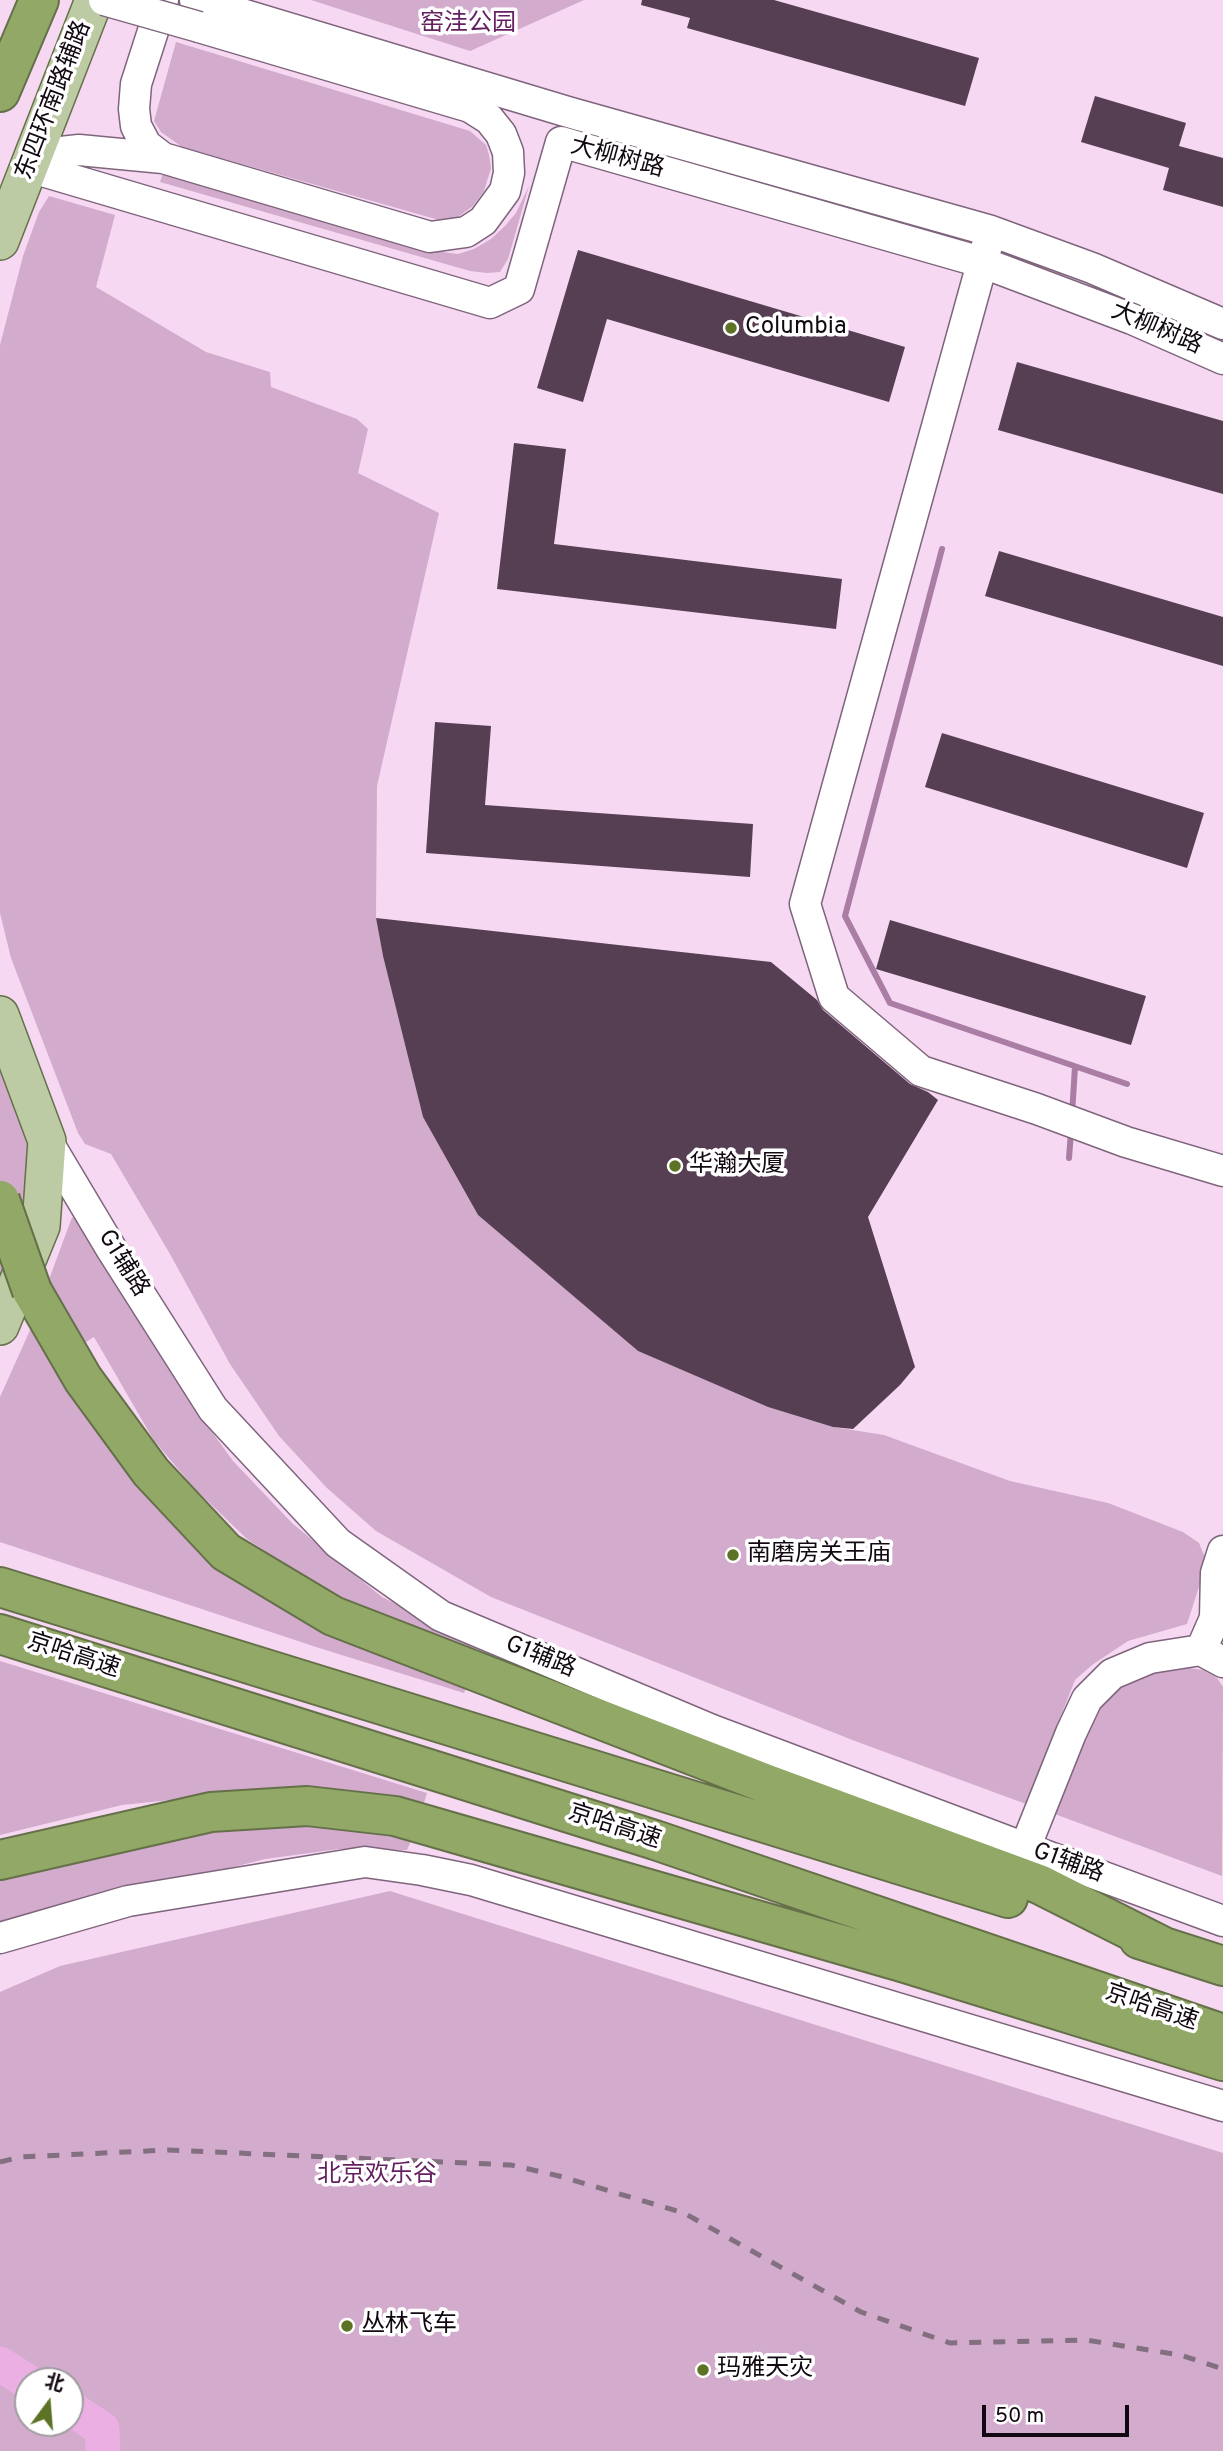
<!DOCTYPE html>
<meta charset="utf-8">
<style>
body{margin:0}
#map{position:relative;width:1223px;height:2451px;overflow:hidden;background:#f6d8f2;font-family:Overpass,"Noto Sans SC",sans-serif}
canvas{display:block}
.north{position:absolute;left:14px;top:2367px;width:70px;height:70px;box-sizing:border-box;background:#fff;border:2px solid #a09ca0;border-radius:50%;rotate:16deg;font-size:19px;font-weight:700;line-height:28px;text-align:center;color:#120811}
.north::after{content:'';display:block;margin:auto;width:24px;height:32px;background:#5c7325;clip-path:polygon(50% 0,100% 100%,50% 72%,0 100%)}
.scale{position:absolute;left:982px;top:2405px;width:147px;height:32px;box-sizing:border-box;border:4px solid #120811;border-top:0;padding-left:9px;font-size:21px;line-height:24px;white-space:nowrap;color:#120811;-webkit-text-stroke:5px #fff;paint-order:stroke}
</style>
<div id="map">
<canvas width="1223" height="2451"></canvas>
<div class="north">北</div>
<div class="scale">50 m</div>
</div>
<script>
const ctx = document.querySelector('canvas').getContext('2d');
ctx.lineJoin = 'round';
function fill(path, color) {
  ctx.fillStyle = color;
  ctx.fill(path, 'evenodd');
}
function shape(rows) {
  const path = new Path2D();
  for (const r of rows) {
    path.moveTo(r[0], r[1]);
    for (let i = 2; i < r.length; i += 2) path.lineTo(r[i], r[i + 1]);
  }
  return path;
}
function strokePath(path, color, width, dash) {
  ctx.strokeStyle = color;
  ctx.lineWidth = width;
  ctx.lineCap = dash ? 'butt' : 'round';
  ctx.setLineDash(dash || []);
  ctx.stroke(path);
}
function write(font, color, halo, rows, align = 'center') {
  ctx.font = font + ' Overpass,"Noto Sans SC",sans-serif';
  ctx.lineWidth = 7;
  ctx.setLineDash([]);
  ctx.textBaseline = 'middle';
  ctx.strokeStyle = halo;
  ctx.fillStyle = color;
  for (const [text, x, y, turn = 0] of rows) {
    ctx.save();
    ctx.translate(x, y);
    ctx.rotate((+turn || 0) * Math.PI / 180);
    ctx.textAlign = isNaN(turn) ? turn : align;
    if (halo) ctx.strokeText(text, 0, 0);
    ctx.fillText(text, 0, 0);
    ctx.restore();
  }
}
const green = shape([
 [311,0,584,0,470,51],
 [176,42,470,131,486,145,489,155,491,168,484,191,473,206,458,217,439,220,182,147,161,132,154,121],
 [163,173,427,250,458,254,474,249,491,239,505,226,516,213,529,186,508,259,500,272,487,273,470,271,160,182],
 [49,196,115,215,96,287,206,352,270,372,271,387,357,419,368,429,358,473,439,513,377,786,376,918,383,956,423,1117,478,1215,638,1351,768,1407,833,1427,884,1435,1010,1481,1108,1503,1183,1532,1199,1543,1207,1562,1187,1624,1128,1641,1092,1665,1075,1680,1026,1804,855,1741,491,1597,376,1531,327,1488,279,1436,230,1364,170,1254,111,1154,85,1144,78,1133,11,958,0,913,0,345,23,256,39,212],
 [0,1068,37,1169,0,1298],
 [75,1214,199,1414,233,1461,293,1524,382,1597,478,1643,473,1658,334,1598,247,1539,193,1487,153,1439,94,1337,62,1357,175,1513,467,1686,464,1693,316,1647,0,1542,0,1397,31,1328,71,1220],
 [0,1661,427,1793,424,1803,380,1794,305,1786,122,1805,0,1835],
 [1169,1665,1203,1670,1217,1678,1223,1687,1222,1876,1052,1813,1104,1697,1123,1679],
 [337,1824,414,1834,407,1850,339,1849,265,1859,0,1926,0,1876,160,1840,239,1827],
 [390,1891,1223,2153,1223,2451,0,2451,0,1992,60,1966],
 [28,2381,70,2381,70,2423,28,2423]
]);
const stream = shape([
 [942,549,845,916,890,1003,1127,1084],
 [1072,1114,1075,1067],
 [1069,1158,1071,1132]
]);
const river = shape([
 [0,2364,28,2382],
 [70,2408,102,2429,103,2451]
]);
const building = shape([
 [642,0,774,0,979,58,965,106,687,28,690,18,641,5],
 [1095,96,1186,123,1179,146,1223,158,1223,207,1163,190,1169,168,1081,142],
 [578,250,905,347,889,402,607,319,583,402,537,388],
 [1017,362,1223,421,1223,494,998,430],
 [514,443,566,449,554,544,842,579,836,629,497,589],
 [999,551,1223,617,1223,666,985,596],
 [435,722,491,726,485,805,753,824,750,877,426,853],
 [942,733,1204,813,1187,868,925,787],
 [376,918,771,962,817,1000,823,1010,910,1084,928,1092,938,1100,868,1217,915,1367,900,1385,853,1429,833,1427,768,1407,638,1351,478,1215,423,1117,383,956],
 [890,920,1146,996,1131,1045,876,969]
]);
const minor = shape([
 [195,0,568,112,991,231,1092,268,1223,324],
 [34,155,79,150,163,158,430,237,466,232,483,221,505,191,509,173,508,152,501,134,489,119,470,107,199,27],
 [163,158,146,145,136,126,134,109,136,84,163,0],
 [29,167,490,303,519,289,561,142,981,262,1132,319,1223,359],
 [991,231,805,904,834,997,921,1071,1037,1109,1126,1142,1223,1171],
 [47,1141,112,1250,213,1409,338,1543,441,1616,712,1730,1025,1848,1223,1921],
 [1223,1551,1216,1573,1215,1618,1201,1650,1223,1662],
 [1025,1848,1071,1733,1087,1699,1112,1674,1150,1658,1201,1650],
 [0,1938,128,1901,365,1862,422,1870,471,1880,1223,2106]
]);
const major = shape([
 [0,241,94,0],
 [0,1015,47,1141,41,1226,0,1326]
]);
const highway = shape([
 [0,92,39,0],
 [32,1291,83,1379,151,1472,226,1552,333,1616,767,1784,1039,1884,1162,1946],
 [0,1587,1008,1898],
 [0,1634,655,1840,1223,2034],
 [0,1860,211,1812,307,1806,395,1816,902,1962,1223,2061],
 [1139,1939,1223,1966]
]);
const rail = shape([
 [0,2162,20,2157,168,2150,511,2165,559,2176,684,2213,861,2312,950,2343,1086,2340,1180,2355,1223,2369]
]);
const minorBridge = shape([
 [104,0,199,27]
]);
const highwayBridge = shape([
 [0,1200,32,1291]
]);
const markers = [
 [731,328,7,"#5c7325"],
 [675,1166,7,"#5c7325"],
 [733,1555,7,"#5c7325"],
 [347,2326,7,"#5c7325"],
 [703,2370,7,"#5c7325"]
];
const parkNames = [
 ["窑洼公园",468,25],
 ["北京欢乐谷",377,2176]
];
const streetNames = [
 ["东四环南路辅路",55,101,-69],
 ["大柳树路",617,159,15],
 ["大柳树路",1156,330,23],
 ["G1辅路",122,1264,58],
 ["京哈高速",73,1657,18],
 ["G1辅路",540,1658,22],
 ["京哈高速",614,1828,18],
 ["G1辅路",1068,1864,20],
 ["京哈高速",1151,2009,19]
];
const poiNames = [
 ["Columbia",745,328],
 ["华瀚大厦",689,1166],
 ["南磨房关王庙",747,1555],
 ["丛林飞车",361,2326],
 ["玛雅天灾",717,2370]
];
fill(green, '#d2abcd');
strokePath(stream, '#aa7da5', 6);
strokePath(river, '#ebafe4', 35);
fill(building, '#563e53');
strokePath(minor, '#7f657c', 33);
strokePath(major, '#657049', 40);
strokePath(highway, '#657049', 42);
strokePath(minor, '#fff', 30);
strokePath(major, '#bdcba4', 37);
strokePath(highway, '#91a867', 38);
strokePath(rail, '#826f80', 5, [12, 12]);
strokePath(minorBridge, '#7f657c', 33, []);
strokePath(highwayBridge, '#657049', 42, []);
strokePath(minorBridge, '#fff', 30);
strokePath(highwayBridge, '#91a867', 38);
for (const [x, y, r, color] of markers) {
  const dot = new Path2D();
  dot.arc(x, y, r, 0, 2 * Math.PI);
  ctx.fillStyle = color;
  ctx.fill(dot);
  strokePath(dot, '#fff', 2.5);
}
write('24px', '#642060', '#fff', parkNames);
write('24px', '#120811', '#fff', streetNames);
write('24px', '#120811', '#fff', poiNames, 'left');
</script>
